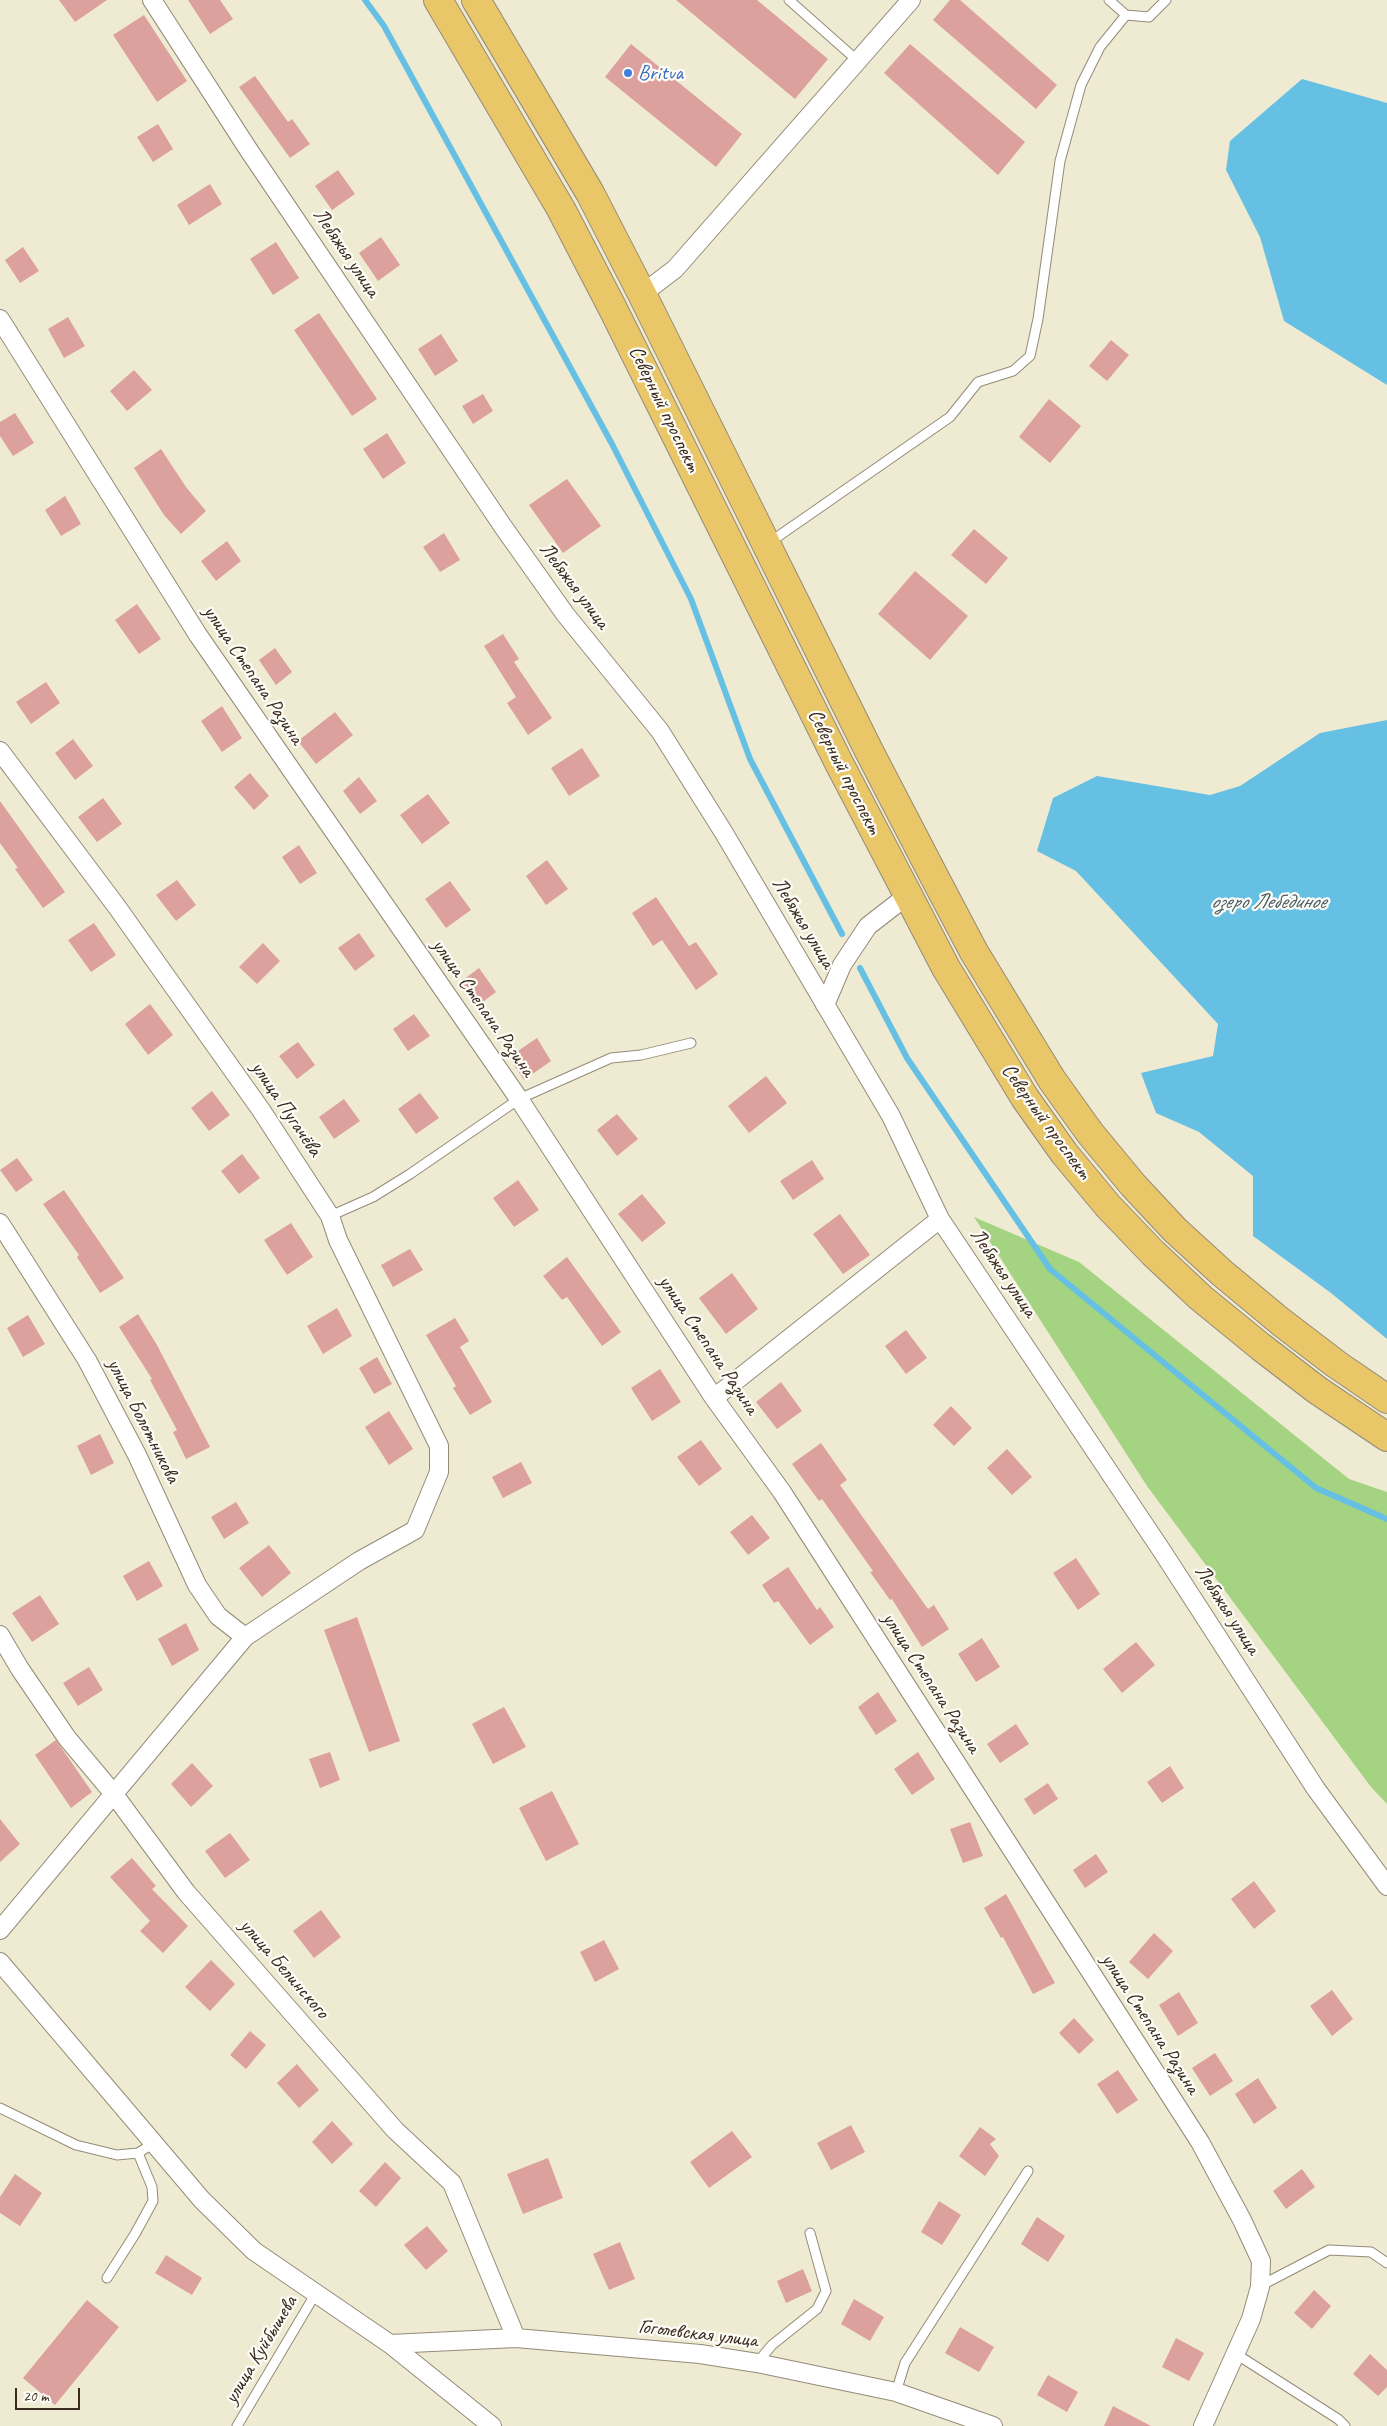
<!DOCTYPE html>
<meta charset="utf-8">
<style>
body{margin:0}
#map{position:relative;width:1387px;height:2426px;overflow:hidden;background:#efebd3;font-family:Caveat,sans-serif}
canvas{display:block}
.scale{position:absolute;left:15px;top:2388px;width:65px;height:22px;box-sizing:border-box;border:2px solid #3b2a1e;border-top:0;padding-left:6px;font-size:15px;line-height:18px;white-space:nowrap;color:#3b2a1e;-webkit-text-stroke:4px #fdfcf7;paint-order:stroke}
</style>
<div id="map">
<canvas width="1387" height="2426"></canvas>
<div class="scale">20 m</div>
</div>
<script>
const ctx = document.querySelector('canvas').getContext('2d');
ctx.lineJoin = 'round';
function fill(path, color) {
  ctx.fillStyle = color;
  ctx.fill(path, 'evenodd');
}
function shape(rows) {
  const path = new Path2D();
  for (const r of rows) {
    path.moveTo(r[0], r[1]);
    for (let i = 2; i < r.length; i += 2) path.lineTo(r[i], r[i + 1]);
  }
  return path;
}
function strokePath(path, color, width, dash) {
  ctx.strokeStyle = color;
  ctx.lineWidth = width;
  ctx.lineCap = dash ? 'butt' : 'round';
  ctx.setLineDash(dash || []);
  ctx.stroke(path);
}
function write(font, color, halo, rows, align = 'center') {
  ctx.font = font + ' Caveat,sans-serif';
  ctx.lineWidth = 4.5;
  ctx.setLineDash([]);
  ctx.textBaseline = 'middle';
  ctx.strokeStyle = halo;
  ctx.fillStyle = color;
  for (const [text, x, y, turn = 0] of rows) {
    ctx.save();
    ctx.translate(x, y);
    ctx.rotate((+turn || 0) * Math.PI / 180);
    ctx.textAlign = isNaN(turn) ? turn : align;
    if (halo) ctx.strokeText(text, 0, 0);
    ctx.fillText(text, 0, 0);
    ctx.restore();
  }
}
const green = shape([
 [974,1217,1079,1262,1349,1479,1387,1492,1387,1804,1371,1787,1147,1486]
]);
const water = shape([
 [1302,79,1387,103,1387,385,1284,321,1260,237,1226,170,1230,141],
 [1387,720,1387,1339,1331,1293,1253,1236,1253,1176,1199,1132,1156,1113,1141,1073,1213,1056,1218,1024,1076,871,1037,851,1053,798,1097,776,1210,795,1240,786,1320,733]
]);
const stream = shape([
 [365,0,384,26,612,444,691,599,750,759,842,934],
 [860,968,907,1058,1050,1269,1316,1488,1387,1519]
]);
const building = shape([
 [59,0,107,0,75,22],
 [188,0,220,0,233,19,210,34],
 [676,0,757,0,828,59,795,99],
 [950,0,960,0,1057,85,1036,109,933,20],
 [144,15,187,81,157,102,113,35],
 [631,44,742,134,716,167,605,77],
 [910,44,1025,142,998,175,884,73],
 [255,76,288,122,292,119,310,144,290,158,239,87],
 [158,124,173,149,153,162,137,137],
 [338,170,355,194,332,210,315,186],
 [210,184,222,204,189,225,177,205],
 [381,237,400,265,378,281,359,253],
 [276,242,299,278,273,295,250,259],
 [23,247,39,271,20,283,5,260],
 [319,313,377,399,352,416,294,330],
 [68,317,85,346,64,358,48,329],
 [441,334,458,361,435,376,418,349],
 [1111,340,1129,355,1107,381,1089,366],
 [134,370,152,390,127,411,110,391],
 [483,394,493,411,473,424,462,406],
 [1049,399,1081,426,1050,463,1019,437],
 [15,413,34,443,13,456,0,436,0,422],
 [387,433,406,463,383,479,363,449],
 [161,449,186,487,206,511,181,534,164,515,134,468],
 [567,479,601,526,563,553,529,505],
 [65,496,81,524,61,536,45,510],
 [974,529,1008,558,986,584,951,555],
 [444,533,460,560,440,572,423,547],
 [227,541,241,561,216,581,201,561],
 [915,571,968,616,930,660,878,614],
 [137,604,161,639,139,654,115,620],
 [503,634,519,659,514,662,552,718,528,735,507,703,516,697,484,646],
 [275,648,292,672,276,685,259,660],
 [46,682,60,703,31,724,16,702],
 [222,706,242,738,222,752,201,721],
 [335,712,353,735,316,764,298,741],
 [73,739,93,766,75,780,55,753],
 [582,748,600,776,569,796,551,768],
 [250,773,269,796,254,810,234,787],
 [359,777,377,801,360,814,343,791],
 [428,794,450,823,422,844,400,815],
 [103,798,122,824,97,842,78,817],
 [0,801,65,892,43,908,15,869,18,868,0,843],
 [299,845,317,873,300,884,282,857],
 [547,860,568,889,546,905,526,876],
 [177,880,196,905,176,921,156,895],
 [450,881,471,910,446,928,425,899],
 [656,897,689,946,696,942,718,974,696,990,662,940,653,946,632,913],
 [94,923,116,955,91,972,68,940],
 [359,933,375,956,355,971,338,948],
 [263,943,280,961,257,984,239,967],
 [479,968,496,992,476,1007,459,983],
 [150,1004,173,1035,148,1055,125,1024],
 [414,1014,430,1036,408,1051,393,1029],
 [537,1038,551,1061,524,1080,509,1057],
 [298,1042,315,1065,297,1079,279,1056],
 [766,1076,787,1103,749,1133,728,1106],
 [212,1091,230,1115,209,1131,191,1108],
 [420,1093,439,1118,416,1134,398,1109],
 [344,1099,360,1121,334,1139,319,1117],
 [617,1114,638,1139,617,1156,597,1130],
 [242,1154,260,1178,239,1194,221,1171],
 [17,1158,33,1180,16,1192,0,1170],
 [812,1160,824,1179,793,1200,780,1181],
 [518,1180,539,1210,514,1227,493,1198],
 [64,1190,124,1278,100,1293,77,1257,79,1255,43,1204],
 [642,1194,666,1223,642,1242,618,1214],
 [840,1214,870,1255,843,1274,813,1234],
 [291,1223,313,1257,287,1275,264,1240],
 [410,1249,423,1270,393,1287,381,1265],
 [567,1257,621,1332,602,1346,567,1297,562,1300,543,1276],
 [732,1273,758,1309,726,1334,699,1298],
 [337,1308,352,1336,323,1354,307,1326],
 [138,1314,157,1345,210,1447,186,1459,173,1432,177,1430,150,1380,152,1379,119,1327],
 [28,1315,45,1344,23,1357,7,1328],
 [455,1318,469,1341,460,1347,492,1402,470,1415,453,1388,456,1386,426,1335],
 [906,1330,927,1358,906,1374,885,1346],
 [377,1357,392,1384,374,1394,359,1368],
 [660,1369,681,1402,652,1421,631,1388],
 [781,1382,802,1411,777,1429,756,1402],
 [951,1406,972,1428,954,1446,933,1425],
 [389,1411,413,1449,389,1465,365,1427],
 [100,1434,114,1463,91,1475,77,1446],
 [701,1440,722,1469,699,1486,677,1457],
 [821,1443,847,1480,840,1485,928,1609,934,1605,949,1629,922,1647,892,1599,890,1600,870,1572,873,1571,822,1499,819,1501,792,1464],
 [1007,1449,1032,1477,1012,1495,987,1468],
 [521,1462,532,1483,503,1498,492,1477],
 [236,1502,249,1523,224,1539,211,1517],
 [752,1515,770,1538,748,1555,730,1532],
 [269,1545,291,1573,262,1597,239,1568],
 [1076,1558,1100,1594,1078,1610,1053,1573],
 [149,1561,163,1586,137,1601,123,1576],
 [788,1567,817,1610,820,1607,834,1627,810,1645,778,1601,774,1603,762,1585],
 [40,1595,59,1624,32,1642,12,1613],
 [357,1617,400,1741,369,1752,324,1630],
 [186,1623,199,1650,172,1666,158,1639],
 [982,1638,1000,1667,976,1682,958,1654],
 [1136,1642,1155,1665,1122,1693,1103,1669],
 [89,1667,103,1690,78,1706,63,1683],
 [878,1692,897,1721,876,1735,858,1707],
 [504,1707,526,1747,493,1764,472,1724],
 [1016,1724,1029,1744,1000,1763,987,1744],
 [56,1740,92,1792,71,1808,35,1755],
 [330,1752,340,1780,320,1788,309,1759],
 [918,1752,935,1779,912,1795,894,1769],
 [192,1763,213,1786,191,1807,171,1784],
 [1170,1766,1184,1788,1162,1803,1147,1782],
 [1048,1783,1058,1799,1034,1815,1024,1799],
 [552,1791,579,1844,546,1861,519,1808],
 [0,1819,20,1844,0,1862],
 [970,1822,983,1856,963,1863,950,1829],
 [230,1833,250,1860,225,1878,205,1851],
 [1096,1854,1108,1872,1085,1888,1073,1870],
 [132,1858,156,1886,152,1889,188,1926,163,1953,140,1931,150,1921,110,1877],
 [1254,1881,1276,1911,1254,1929,1231,1899],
 [1006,1894,1055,1983,1033,1994,1003,1937,1001,1938,984,1908],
 [321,1910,341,1937,314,1958,293,1931],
 [1154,1933,1173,1951,1148,1979,1129,1962],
 [604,1940,619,1969,595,1982,580,1952],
 [211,1960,235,1984,210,2011,185,1987],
 [1332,1990,1353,2019,1332,2036,1310,2006],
 [1179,1992,1198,2023,1178,2036,1159,2005],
 [1074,2018,1094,2040,1079,2054,1059,2033],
 [250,2031,266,2045,246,2069,230,2055],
 [1215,2053,1233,2081,1210,2096,1192,2068],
 [297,2064,319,2090,299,2108,277,2083],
 [1118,2070,1138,2100,1117,2114,1097,2084],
 [1258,2078,1277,2108,1254,2124,1235,2094],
 [332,2121,353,2144,332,2164,312,2142],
 [851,2125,865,2152,831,2170,817,2143],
 [980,2127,996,2139,990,2144,999,2156,985,2176,959,2156],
 [732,2131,752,2157,709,2188,690,2162],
 [548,2158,563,2198,523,2214,507,2174],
 [385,2162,401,2178,376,2207,359,2191],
 [1302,2169,1315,2187,1286,2209,1273,2191],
 [15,2174,42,2193,20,2226,0,2213,0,2197],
 [939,2201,961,2215,942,2245,921,2232],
 [1037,2217,1065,2236,1048,2262,1021,2244],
 [427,2226,448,2251,426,2270,404,2245],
 [620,2242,635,2279,609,2290,593,2254],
 [166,2255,202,2278,192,2295,155,2273],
 [803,2269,812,2291,786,2303,777,2281],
 [1314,2290,1331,2306,1312,2329,1294,2313],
 [854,2299,884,2317,870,2341,841,2324],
 [87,2300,119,2327,55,2405,23,2378],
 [960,2327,994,2347,979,2372,945,2353],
 [1176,2338,1204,2353,1189,2381,1162,2367],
 [1370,2354,1387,2370,1387,2387,1378,2396,1353,2374],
 [1048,2375,1078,2392,1067,2412,1037,2395],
 [1113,2406,1151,2426,1104,2426]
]);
const lane = shape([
 [789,0,859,62],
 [1126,15,1149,17,1166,0],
 [770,542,950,417,978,382,1013,371,1030,356,1038,319,1060,161,1081,85,1100,47,1126,15,1109,0],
 [330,1216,373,1197,410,1174,519,1099,611,1058,641,1055,691,1043],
 [0,2108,76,2145,117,2155,138,2153,154,2143],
 [107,2278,135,2234,153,2201,152,2187,138,2153],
 [1260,2286,1329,2250,1371,2252,1387,2263],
 [1236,2354,1338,2419,1345,2426],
 [757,2363,772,2345,817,2309,826,2291,810,2233],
 [896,2392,905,2363,1028,2171],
 [237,2426,316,2293]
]);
const street = shape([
 [152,0,248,149,504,528,565,614,660,731,724,833,891,1116,940,1219,1162,1551,1316,1789,1387,1886],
 [642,294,675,269,911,0],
 [0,319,198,635,519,1099,714,1398,782,1492,1200,2142,1242,2220,1261,2261,1260,2287,1251,2319,1203,2426],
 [0,751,117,907,261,1110,330,1216,338,1240,439,1446,439,1472,415,1530,359,1561,245,1637,0,1930],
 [825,1005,842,965,868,926,908,895],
 [0,1223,87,1360,137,1455,197,1585,218,1616,245,1637],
 [714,1398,940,1219],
 [0,1635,20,1669,67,1738,113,1793,186,1892,395,2130,452,2183,516,2338],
 [0,1962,202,2200,254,2251,390,2344,492,2426],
 [390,2344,516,2338,700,2354,757,2363,896,2392,993,2426]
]);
const primary = shape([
 [438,0,561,209,613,309,840,765,908,895,946,968,1025,1098,1064,1153,1108,1206,1153,1253,1201,1298,1261,1347,1317,1390,1387,1437],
 [476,0,590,193,642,294,869,751,936,880,974,952,1052,1080,1090,1133,1133,1185,1175,1230,1222,1273,1281,1322,1336,1364,1387,1399]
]);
const markers = [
 [628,73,5,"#3f7fe0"]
];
const shopNames = [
 ["Britva",638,73]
];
const streetNames = [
 ["Лебяжья улица",346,253,56],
 ["Северный проспект",664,409,64],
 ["Лебяжья улица",574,586,53],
 ["улица Степана Разина",253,675,56],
 ["Северный проспект",844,772,63],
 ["Лебяжья улица",803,923,59],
 ["улица Степана Разина",483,1008,55],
 ["улица Пугачёва",286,1109,56],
 ["Северный проспект",1046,1122,54],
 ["Лебяжья улица",1003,1273,56],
 ["улица Степана Разина",708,1345,56],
 ["улица Болотникова",143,1421,63],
 ["Лебяжья улица",1227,1610,57],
 ["улица Степана Разина",931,1683,57],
 ["улица Белинского",284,1969,49],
 ["улица Степана Разина",1150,2024,57],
 ["Гоголевская улица",698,2334,7],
 ["улица Куйбышева",261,2350,-59]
];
const waterNames = [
 ["озеро Лебединое",1268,902]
];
fill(green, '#a4d381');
fill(water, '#66c0e3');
strokePath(stream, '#66c0e3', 6);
fill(building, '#dca19d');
strokePath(lane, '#958a78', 11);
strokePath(street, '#958a78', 20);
strokePath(primary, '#958a78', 30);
strokePath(lane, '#fff', 9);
strokePath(street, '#fff', 18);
strokePath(primary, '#e9c769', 28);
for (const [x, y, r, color] of markers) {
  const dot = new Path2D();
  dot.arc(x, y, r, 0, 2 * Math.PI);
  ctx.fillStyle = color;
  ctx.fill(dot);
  strokePath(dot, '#fdfcf7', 2);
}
write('21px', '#366cbe', '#fdfcf7', shopNames, 'left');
write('21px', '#3b2a1e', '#fdfcf7', streetNames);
write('italic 22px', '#4a5e63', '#fdfcf7', waterNames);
</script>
